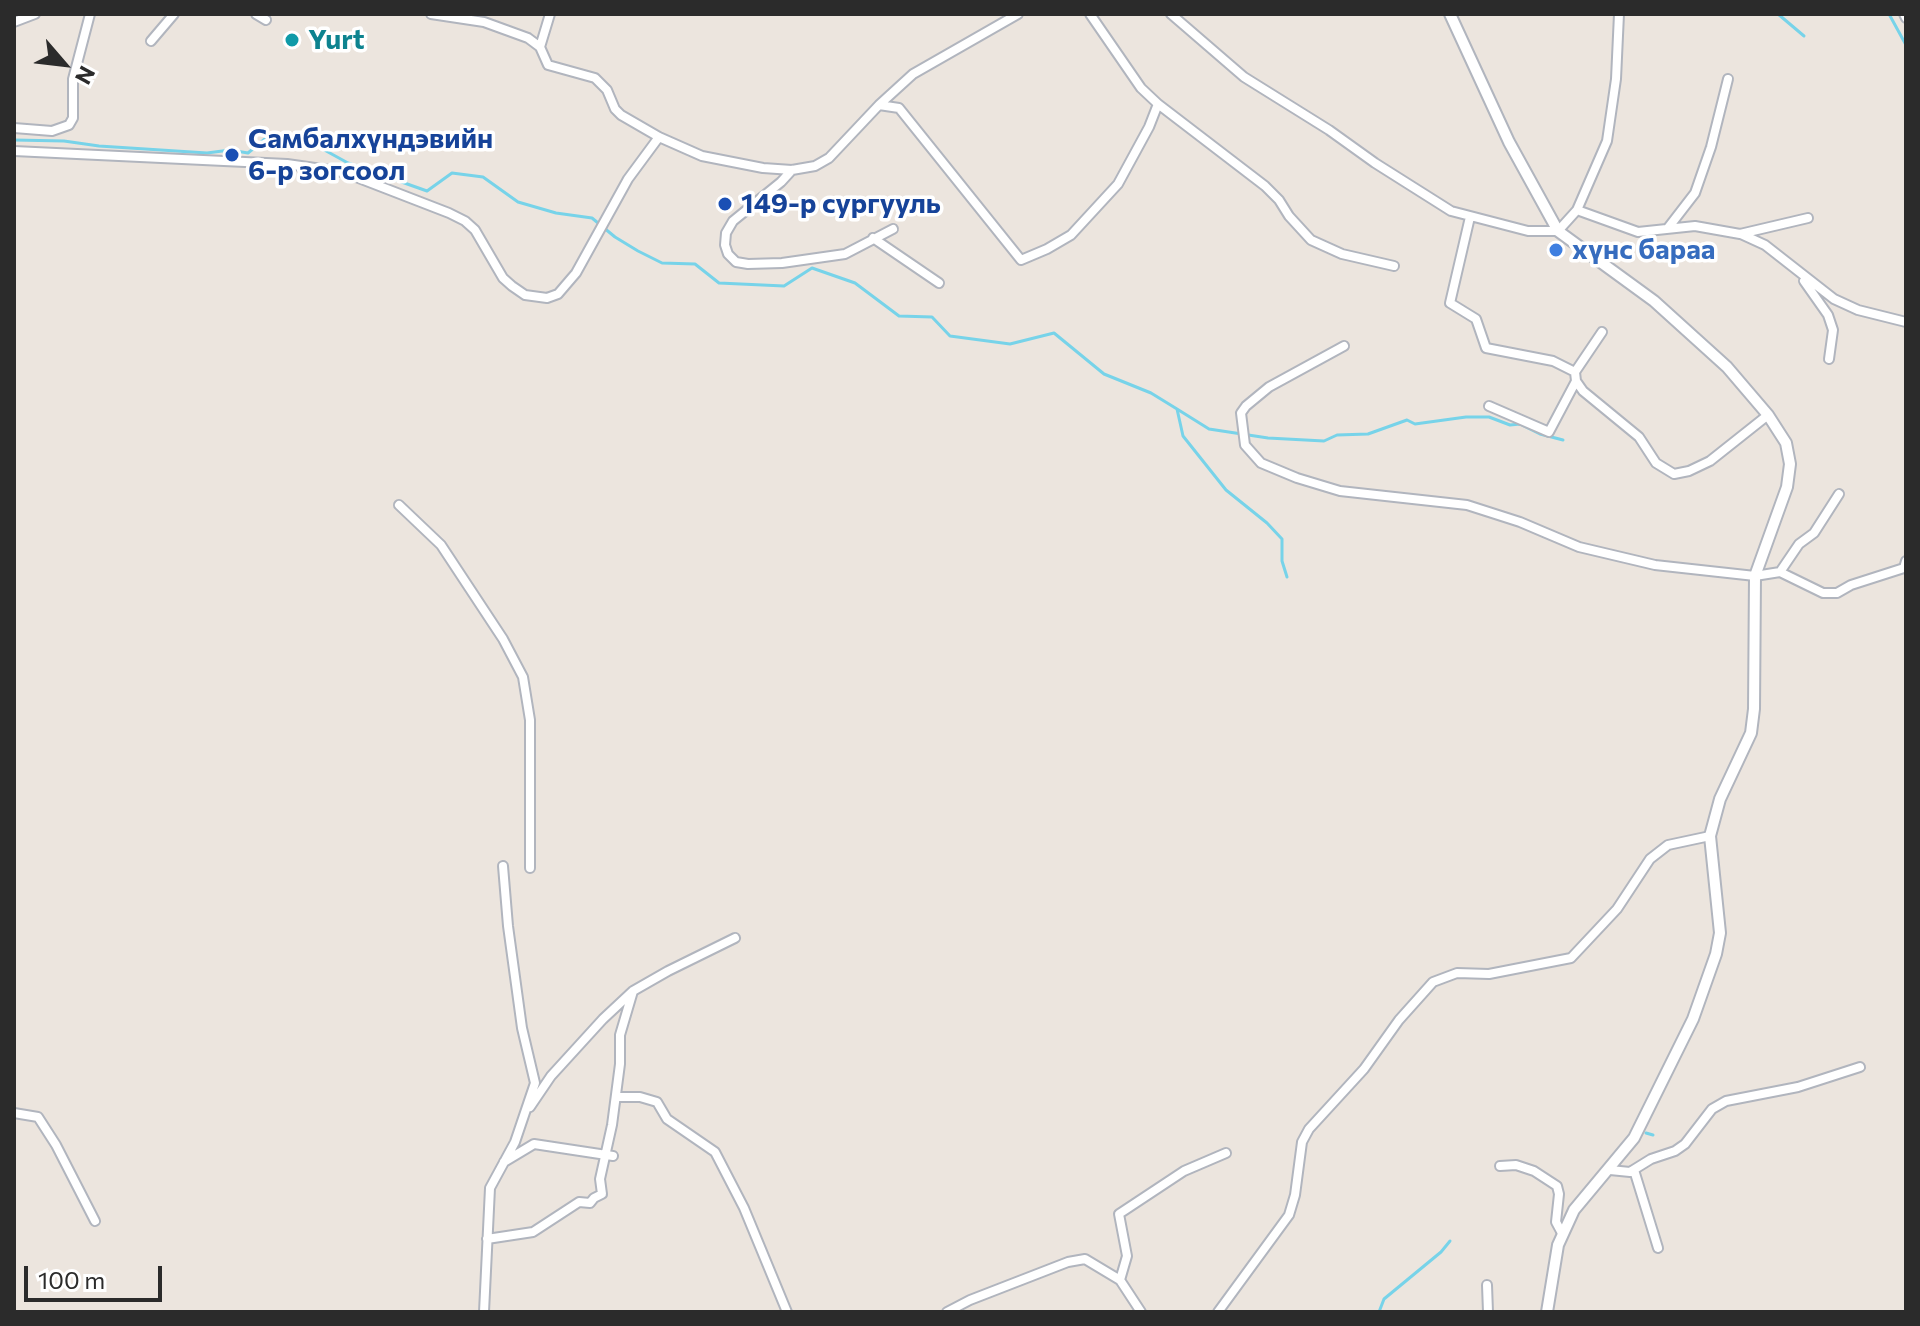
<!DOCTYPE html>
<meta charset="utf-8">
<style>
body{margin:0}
#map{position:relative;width:1920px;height:1326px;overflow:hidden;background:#ece5de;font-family:Commissioner,sans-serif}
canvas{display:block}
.frame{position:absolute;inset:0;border:16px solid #2b2b2b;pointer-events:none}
.north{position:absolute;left:24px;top:24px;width:80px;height:80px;-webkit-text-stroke:6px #fff;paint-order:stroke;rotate:118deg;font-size:22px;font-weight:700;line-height:32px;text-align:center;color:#2b2b2b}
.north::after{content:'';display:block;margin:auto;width:28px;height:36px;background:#2b2b2b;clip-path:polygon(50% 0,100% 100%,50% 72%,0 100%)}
.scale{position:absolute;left:24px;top:1266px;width:138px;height:36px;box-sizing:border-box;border:4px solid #2b2b2b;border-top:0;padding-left:10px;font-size:24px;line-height:28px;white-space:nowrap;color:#2b2b2b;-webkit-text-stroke:6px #fff;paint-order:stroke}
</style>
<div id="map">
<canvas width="1920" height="1326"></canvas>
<div class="frame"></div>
<div class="north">N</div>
<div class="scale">100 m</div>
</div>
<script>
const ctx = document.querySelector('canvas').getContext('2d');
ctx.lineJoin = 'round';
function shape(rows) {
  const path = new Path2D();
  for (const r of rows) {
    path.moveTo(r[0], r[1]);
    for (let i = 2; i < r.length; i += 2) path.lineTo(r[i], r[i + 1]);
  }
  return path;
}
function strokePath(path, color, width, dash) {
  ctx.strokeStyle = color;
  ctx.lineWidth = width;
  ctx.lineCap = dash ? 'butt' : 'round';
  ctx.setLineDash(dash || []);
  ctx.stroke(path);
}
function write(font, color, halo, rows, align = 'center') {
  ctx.font = font + ' Commissioner,sans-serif';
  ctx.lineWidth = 7;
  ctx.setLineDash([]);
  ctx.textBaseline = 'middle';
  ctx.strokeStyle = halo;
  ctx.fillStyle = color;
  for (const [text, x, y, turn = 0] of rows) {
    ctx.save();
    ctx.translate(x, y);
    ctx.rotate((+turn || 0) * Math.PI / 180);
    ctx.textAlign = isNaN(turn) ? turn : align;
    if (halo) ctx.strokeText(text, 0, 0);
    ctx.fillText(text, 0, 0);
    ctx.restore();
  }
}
const stream = shape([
 [1778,14,1804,36],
 [1889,14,1906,45],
 [14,140,64,141,99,146,207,153,230,150,248,153,266,138,284,143,308,141,348,163,427,191,452,173,483,177,518,202,556,213,592,218,615,237,638,251,662,263,695,264,719,283,784,286,812,268,855,283,899,316,932,317,950,336,1010,344,1054,333,1104,374,1151,393,1177,409,1183,436,1226,490,1267,523,1282,539,1282,561,1287,577],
 [1177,409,1209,429,1268,438,1324,441,1337,435,1368,434,1407,420,1415,424,1466,417,1489,417,1510,425,1520,424,1540,434,1563,440],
 [1646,1133,1653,1135],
 [1379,1312,1384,1299,1441,1252,1450,1241]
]);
const minor = shape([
 [256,14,266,20],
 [431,14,484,22,528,38,540,47,548,65,595,78,607,90,615,109,621,115,659,137,702,156,763,168,792,170,815,166,829,158,879,105,899,108,1021,260,1047,249,1071,235,1118,184,1149,127,1158,104,1141,88,1090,14],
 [1171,14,1244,77,1329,130,1375,163,1451,211,1528,231,1558,231,1577,210,1607,141,1616,79,1619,14],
 [1904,14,1906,18],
 [14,22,35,14],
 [151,41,174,14],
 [540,47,550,14],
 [1158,104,1265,186,1279,200,1289,216,1311,240,1342,254,1394,266],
 [879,105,913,74,1018,14],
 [14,128,52,131,69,125,73,118,73,79,90,14],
 [14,151,287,164,343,172,449,213,465,221,475,230,503,278,512,286,525,295,547,298,558,294,576,273,628,179,659,137],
 [792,170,781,182,733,221,726,233,725,245,728,254,736,262,748,264,782,263,845,254,893,229],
 [1577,210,1638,232,1695,226,1740,234,1808,218],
 [1470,217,1450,303,1476,319,1486,348,1553,361,1575,372,1576,381,1583,391,1639,437,1656,463,1674,474,1689,471,1710,461,1768,415],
 [1668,228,1695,193,1711,147,1728,79],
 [1741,234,1765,245,1834,299,1858,310,1906,322],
 [873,238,939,283],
 [1804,281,1828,315,1833,330,1829,359],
 [1344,346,1269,387,1246,406,1241,413,1245,445,1261,463,1297,478,1340,491,1467,505,1520,522,1579,547,1655,565,1755,576,1780,572,1823,593,1837,593,1851,585,1904,568,1906,561],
 [1575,372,1602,332],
 [1489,406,1549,432,1576,381],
 [399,505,441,545,503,639,523,677,530,720,530,868],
 [1780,572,1799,544,1814,533,1839,494],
 [616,1097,640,1097,657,1102,667,1119,715,1152,744,1208,787,1312],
 [530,1107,551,1076,603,1019,633,991,668,971,735,938],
 [14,1113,38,1117,56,1145,95,1221],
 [504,1162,534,1144,613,1156],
 [1500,1166,1516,1165,1534,1171,1557,1186,1559,1194,1556,1222,1563,1235],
 [1610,1170,1630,1172,1651,1159,1675,1151,1685,1144,1712,1109,1726,1101,1798,1087,1860,1067],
 [1634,1170,1658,1248],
 [487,1239,533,1232,579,1202,590,1203,594,1198,602,1194,600,1179,612,1125,620,1064,620,1035,633,991],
 [1487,1285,1488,1312],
 [484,1312,490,1188,515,1142,535,1083,522,1028,508,926,503,866],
 [947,1312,970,1300,1068,1262,1085,1259,1120,1280],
 [1141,1312,1120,1280,1127,1256,1119,1214,1184,1171,1226,1153],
 [1218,1312,1289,1215,1295,1195,1302,1142,1309,1129,1364,1069,1399,1020,1433,982,1457,973,1489,974,1571,958,1617,909,1650,859,1668,845,1710,836]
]);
const tertiary = shape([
 [1450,14,1509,142,1558,231,1654,301,1727,367,1768,415,1786,443,1790,464,1787,487,1755,576,1754,709,1751,733,1720,799,1710,836,1720,933,1716,954,1693,1019,1634,1138,1574,1210,1558,1245,1547,1312]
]);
const markers = [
 [292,40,8,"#0f9aa8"],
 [232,155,8,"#1a4fb4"],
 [725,204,8,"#1a4fb4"],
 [1556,250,8,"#3f7fe0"]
];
const cultureNames = [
 ["Yurt",308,40]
];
const transitNames = [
 ["Самбалхүндэвийн",248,139],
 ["6-р зогсоол",248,171],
 ["149-р сургууль",741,204]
];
const shopNames = [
 ["хүнс бараа",1572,250]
];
strokePath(stream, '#77d3e9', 3);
strokePath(minor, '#b1b5be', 12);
strokePath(tertiary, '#b1b5be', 14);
strokePath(minor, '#fff', 8);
strokePath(tertiary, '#fff', 10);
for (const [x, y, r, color] of markers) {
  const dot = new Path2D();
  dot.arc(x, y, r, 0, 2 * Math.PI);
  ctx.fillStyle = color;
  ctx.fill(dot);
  strokePath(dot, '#fff', 3);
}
write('bold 28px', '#0d838f', '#fff', cultureNames, 'left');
write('bold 28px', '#164399', '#fff', transitNames, 'left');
write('bold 28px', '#366cbe', '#fff', shopNames, 'left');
</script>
